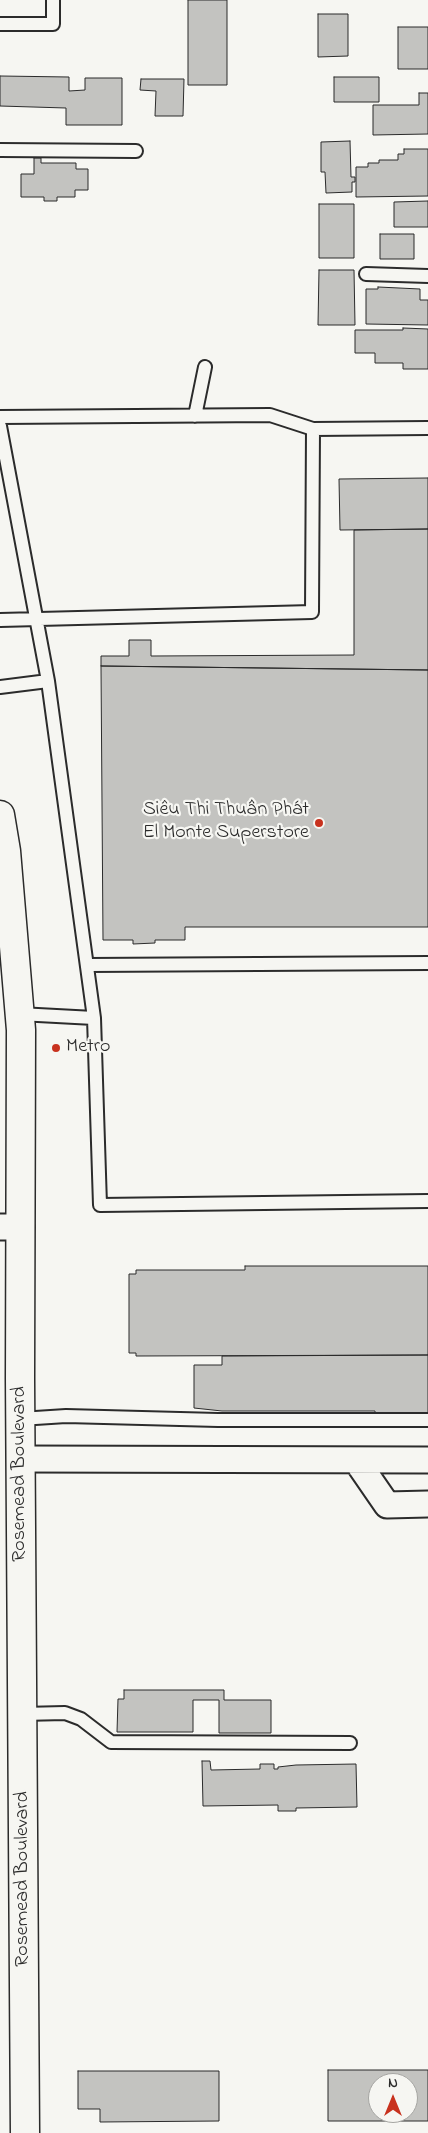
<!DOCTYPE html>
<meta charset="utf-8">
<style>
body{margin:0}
#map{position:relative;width:428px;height:2133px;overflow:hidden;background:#f6f6f2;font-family:"Indie Flower",sans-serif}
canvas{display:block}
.north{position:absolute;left:368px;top:2073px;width:50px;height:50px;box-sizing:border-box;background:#f6f6f2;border:1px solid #a5a5a2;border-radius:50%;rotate:0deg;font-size:14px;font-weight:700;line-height:20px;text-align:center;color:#2b2b2b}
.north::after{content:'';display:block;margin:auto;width:18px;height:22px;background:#c8321e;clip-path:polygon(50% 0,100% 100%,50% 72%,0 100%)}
</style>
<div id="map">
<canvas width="428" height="2133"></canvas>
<div class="north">N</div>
</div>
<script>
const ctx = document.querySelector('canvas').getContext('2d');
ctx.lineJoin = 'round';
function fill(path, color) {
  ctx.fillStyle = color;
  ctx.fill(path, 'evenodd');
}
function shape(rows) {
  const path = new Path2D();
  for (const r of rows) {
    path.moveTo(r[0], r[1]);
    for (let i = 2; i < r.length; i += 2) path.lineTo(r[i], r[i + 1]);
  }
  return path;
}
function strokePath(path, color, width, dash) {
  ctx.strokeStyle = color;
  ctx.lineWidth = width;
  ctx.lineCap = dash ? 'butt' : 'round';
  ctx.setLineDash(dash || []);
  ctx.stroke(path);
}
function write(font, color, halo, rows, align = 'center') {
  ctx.font = font + ' "Indie Flower",sans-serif';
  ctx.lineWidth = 4.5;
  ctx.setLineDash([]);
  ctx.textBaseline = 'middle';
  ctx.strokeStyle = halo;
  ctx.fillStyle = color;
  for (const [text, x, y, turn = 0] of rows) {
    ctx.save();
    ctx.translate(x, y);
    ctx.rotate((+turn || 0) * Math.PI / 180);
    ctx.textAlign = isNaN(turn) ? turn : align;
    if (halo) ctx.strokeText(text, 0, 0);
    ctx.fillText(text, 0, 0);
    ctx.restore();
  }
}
const building = shape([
 [188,0,227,0,227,85,188,85,188,0],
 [318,14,348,14,348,56,318,57,318,14],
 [398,27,428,27,428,69,398,69,398,27],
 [0,76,69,77,69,91,85,90,85,78,122,78,122,125,66,125,66,108,0,106,0,76],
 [334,77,379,77,379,102,334,102,334,77],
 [141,79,184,79,183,116,155,116,156,91,140,90,141,79],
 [419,93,428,93,428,134,373,135,373,105,419,105,419,93],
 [350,141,351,177,355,177,355,182,352,182,352,192,326,193,325,172,321,172,321,142,350,141],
 [404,149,428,149,428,196,356,197,356,167,368,167,368,163,379,163,379,160,398,160,398,154,404,154,404,149],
 [34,158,41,158,41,163,76,163,76,169,88,169,88,190,75,190,75,197,57,197,57,201,44,201,44,197,21,197,21,174,34,174,34,158],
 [428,201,428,227,394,227,394,202,428,201],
 [319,204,354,204,354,258,319,258,319,204],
 [380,234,414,234,414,259,380,259,380,234],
 [319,270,354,270,355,325,318,325,319,270],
 [378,287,420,289,420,300,428,300,428,325,366,324,366,289,378,289,378,287],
 [403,328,428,329,428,369,403,369,403,363,375,363,375,353,355,353,355,330,403,330,403,328],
 [428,478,428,529,340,530,339,479,428,478],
 [428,529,428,670,101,666,101,656,129,656,129,640,151,640,151,656,354,655,354,530,428,529],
 [101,666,428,670,428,927,185,927,185,940,155,940,155,943,133,944,133,940,103,940,101,666],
 [245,1266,428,1266,428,1355,136,1356,136,1353,129,1353,129,1274,136,1274,136,1270,245,1270,245,1266],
 [428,1355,428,1414,375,1414,375,1411,222,1411,194,1408,194,1365,222,1365,222,1356,428,1355],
 [124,1690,224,1690,224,1700,271,1700,271,1733,219,1733,219,1700,193,1700,193,1732,117,1732,118,1699,124,1699,124,1690],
 [202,1761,210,1761,211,1770,260,1769,260,1764,274,1764,274,1769,278,1769,278,1767,296,1765,356,1764,357,1807,296,1808,296,1811,278,1811,278,1805,203,1806,202,1761],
 [328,2070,428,2070,428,2121,328,2121,328,2070],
 [378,2083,408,2083,408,2113,378,2113,378,2083],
 [78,2071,219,2071,219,2121,100,2122,100,2109,78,2109,78,2071]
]);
const lane = shape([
 [0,24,53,24,53,0],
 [0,150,136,151],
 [366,274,428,276],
 [195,416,205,367],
 [0,417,270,415,313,429,428,428],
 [0,426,48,681],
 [0,620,312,612,313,429],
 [0,687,48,681,94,1018,100,1205,428,1201],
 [88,965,428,963],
 [19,1014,94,1018],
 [20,1419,66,1416,218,1420,428,1420],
 [22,1714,65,1713,81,1719,111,1742,350,1743]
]);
const street = shape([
 [0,1227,21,1227],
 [21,1459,428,1460],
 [356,1460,387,1505,428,1504]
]);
const primary = shape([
 [0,815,6,851,21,1030,20,1378,25,2133]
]);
const markers = [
 [319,823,5,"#c8321e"],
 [56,1048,5,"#c8321e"]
];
const poiNames = [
 ["Siêu Thi Thuân Phát",309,811],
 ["El Monte Superstore",309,834],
 ["Metro",66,1048,"left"]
];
const streetNames = [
 ["Rosemead Boulevard",21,1474,-90],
 ["Rosemead Boulevard",24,1879,-90]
];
fill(building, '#c3c3c0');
strokePath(building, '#2b2b2b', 1);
strokePath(lane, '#2b2b2b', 16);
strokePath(street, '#2b2b2b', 29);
strokePath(primary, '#2b2b2b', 31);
strokePath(lane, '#f6f6f2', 12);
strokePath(street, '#f6f6f2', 25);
strokePath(primary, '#f6f6f2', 28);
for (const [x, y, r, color] of markers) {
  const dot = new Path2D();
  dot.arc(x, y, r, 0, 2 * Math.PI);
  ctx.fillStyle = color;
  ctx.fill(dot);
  strokePath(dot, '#f6f6f2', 2);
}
write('20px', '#2b2b2b', '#f6f6f2', poiNames, 'right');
write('20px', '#2b2b2b', '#f6f6f2', streetNames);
</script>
